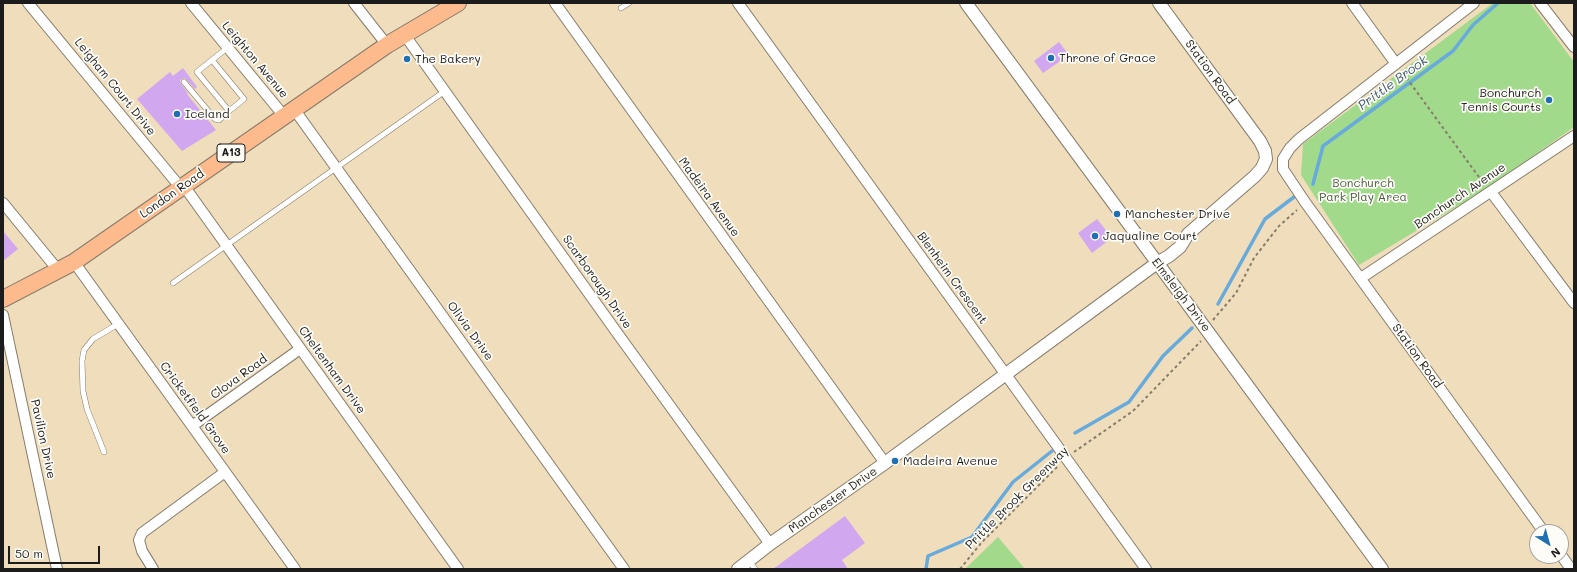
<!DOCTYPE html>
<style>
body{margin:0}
#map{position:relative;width:1577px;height:572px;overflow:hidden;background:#efddbb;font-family:Mali,sans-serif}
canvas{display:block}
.frame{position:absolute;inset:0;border:4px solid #1c1c1c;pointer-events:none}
.north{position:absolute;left:1529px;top:524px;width:40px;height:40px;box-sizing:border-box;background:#fdfcf7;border:1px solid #a3a29f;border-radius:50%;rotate:143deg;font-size:11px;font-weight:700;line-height:16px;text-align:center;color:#1c1c1c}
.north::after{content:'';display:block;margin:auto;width:14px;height:18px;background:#1f6fb2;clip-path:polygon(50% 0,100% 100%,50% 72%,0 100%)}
.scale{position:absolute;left:8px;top:546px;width:92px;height:18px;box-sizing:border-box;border:2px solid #1c1c1c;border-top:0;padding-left:5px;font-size:12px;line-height:14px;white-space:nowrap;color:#1c1c1c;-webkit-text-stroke:3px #fdfcf7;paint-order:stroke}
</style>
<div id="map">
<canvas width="1577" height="572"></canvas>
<div class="frame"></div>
<div class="north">N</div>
<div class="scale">50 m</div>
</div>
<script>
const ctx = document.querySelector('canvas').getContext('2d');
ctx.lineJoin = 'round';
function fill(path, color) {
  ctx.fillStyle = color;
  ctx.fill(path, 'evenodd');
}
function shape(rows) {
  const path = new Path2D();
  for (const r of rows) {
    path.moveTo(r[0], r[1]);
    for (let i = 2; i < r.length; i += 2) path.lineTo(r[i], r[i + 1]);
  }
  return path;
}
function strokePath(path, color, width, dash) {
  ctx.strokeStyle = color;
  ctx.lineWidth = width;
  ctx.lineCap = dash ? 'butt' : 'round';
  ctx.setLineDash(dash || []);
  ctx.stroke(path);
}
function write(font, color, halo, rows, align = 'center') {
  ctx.font = font + ' Mali,sans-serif';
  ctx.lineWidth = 3.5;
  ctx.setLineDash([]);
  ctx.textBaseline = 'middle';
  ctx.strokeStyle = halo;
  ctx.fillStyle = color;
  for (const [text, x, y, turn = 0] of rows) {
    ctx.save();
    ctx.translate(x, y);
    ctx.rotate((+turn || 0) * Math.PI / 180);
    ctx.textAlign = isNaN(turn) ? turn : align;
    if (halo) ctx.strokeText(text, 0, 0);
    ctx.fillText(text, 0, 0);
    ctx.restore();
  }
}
const green = shape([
 [1493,3,1530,3,1574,62,1574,127,1488,188,1359,265,1301,175,1303,144],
 [998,537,1025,569,965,569]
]);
const stream = shape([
 [1313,184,1323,146,1453,51,1473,25,1498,3],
 [1218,304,1265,219,1294,197],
 [1075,433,1129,402,1163,356,1192,328],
 [926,569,928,556,972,537,1013,482,1052,451]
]);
const building = shape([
 [1059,42,1069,55,1043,73,1034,61],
 [183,68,197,87,195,89,185,78,180,80,181,84,188,93,187,94,216,130,182,151,137,99,170,72,173,76],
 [1097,219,1112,238,1092,253,1078,233],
 [3,231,18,249,3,261],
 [845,516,865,543,842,560,848,569,773,569]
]);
const path = shape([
 [1403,73,1484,184],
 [1213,320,1236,293,1254,258,1279,226,1297,210],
 [1074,452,1133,411,1201,341],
 [960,569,982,542,1059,465]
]);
const service = shape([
 [621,8,629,3],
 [212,60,244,99,229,111,197,72,227,48],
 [184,82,215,119,219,120,229,111],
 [173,283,445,91],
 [104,452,87,409,83,391,82,361,84,350,93,339,118,324],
 [749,561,755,569]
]);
const minor = shape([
 [28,3,181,188],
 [191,3,284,116],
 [354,3,387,45],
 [555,3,885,463],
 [738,3,1146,569],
 [1352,3,1396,64],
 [1474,3,1299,139,1290,148,1283,159,1283,169,1305,202,1544,532],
 [1540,3,1574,47],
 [404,34,615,330,770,544],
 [294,109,624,569],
 [184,186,458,569],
 [1491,192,1574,303],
 [3,203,58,270],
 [74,262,295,569],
 [1361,278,1574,136],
 [3,315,57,569],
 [192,426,300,349],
 [1561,555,1571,569],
 [153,569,142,551,139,540,142,533,225,472]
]);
const tertiary = shape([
 [966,3,1181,295,1382,569],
 [738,569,770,544,885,463,1157,263,1169,256,1180,247,1188,234,1255,176,1262,168,1266,159,1265,151,1260,141,1159,3]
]);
const primary = shape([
 [3,299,74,262,387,45,458,3]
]);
const markers = [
 [1051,58,4,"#1f6fb2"],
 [407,59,4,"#1f6fb2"],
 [1549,100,4,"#1f6fb2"],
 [177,114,4,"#1f6fb2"],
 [1117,214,4,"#1f6fb2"],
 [1095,236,4,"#1f6fb2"],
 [895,461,4,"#1f6fb2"]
];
const shields = [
 [231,153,28]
];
const shieldNames = [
 ["A13",231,153]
];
const poiNames = [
 ["Throne of Grace",1059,58],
 ["The Bakery",415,59],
 ["Bonchurch",1541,93,"right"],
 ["Tennis Courts",1541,107,"right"],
 ["Iceland",185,114],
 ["Manchester Drive",1125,214],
 ["Jaqualine Court",1103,236],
 ["Madeira Avenue",903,461]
];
const streetNames = [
 ["Leighton Avenue",255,60,50],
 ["Station Road",1210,72,54],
 ["Leigham Court Drive",115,87,51],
 ["London Road",172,194,-35],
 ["Bonchurch Avenue",1460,196,-34],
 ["Madeira Avenue",709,197,54],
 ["Blenheim Crescent",952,278,54],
 ["Scarborough Drive",597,282,55],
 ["Elmsleigh Drive",1181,295,53],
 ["Olivia Drive",470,331,54],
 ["Station Road",1417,356,54],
 ["Cheltenham Drive",332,370,54],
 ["Clova Road",239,377,-36],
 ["Cricketfield Grove",195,408,54],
 ["Pavilion Drive",43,439,78],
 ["Prittle Brook Greenway",1017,498,-45],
 ["Manchester Drive",833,500,-35]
];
const parkNames = [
 ["Bonchurch",1363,183],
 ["Park Play Area",1363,197]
];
const waterNames = [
 ["Prittle Brook",1393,83,-36]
];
fill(green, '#a2da8c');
strokePath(stream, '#67aadc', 3.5);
fill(building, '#d1a7f0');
strokePath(service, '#867c6c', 6);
strokePath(minor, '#867c6c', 12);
strokePath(tertiary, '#867c6c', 14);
strokePath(primary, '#867c6c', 18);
strokePath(path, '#867c6c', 2, [3, 3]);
strokePath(service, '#fff', 5);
strokePath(minor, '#fff', 10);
strokePath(tertiary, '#fff', 12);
strokePath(primary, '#fcba8d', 16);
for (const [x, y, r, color] of markers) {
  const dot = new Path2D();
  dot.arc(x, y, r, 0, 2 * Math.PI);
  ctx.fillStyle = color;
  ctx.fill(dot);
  strokePath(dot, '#fdfcf7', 1.5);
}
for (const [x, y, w] of shields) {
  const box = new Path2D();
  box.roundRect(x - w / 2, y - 9, w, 18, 3);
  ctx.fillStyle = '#fdfcf7';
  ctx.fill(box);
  strokePath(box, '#1c1c1c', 1);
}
write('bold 11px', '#1c1c1c', null, shieldNames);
write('12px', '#1c1c1c', '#fdfcf7', poiNames, 'left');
write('12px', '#1c1c1c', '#fdfcf7', streetNames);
write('12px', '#4b5e43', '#fdfcf7', parkNames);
write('italic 13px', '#3e5c72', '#fdfcf7', waterNames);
</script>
